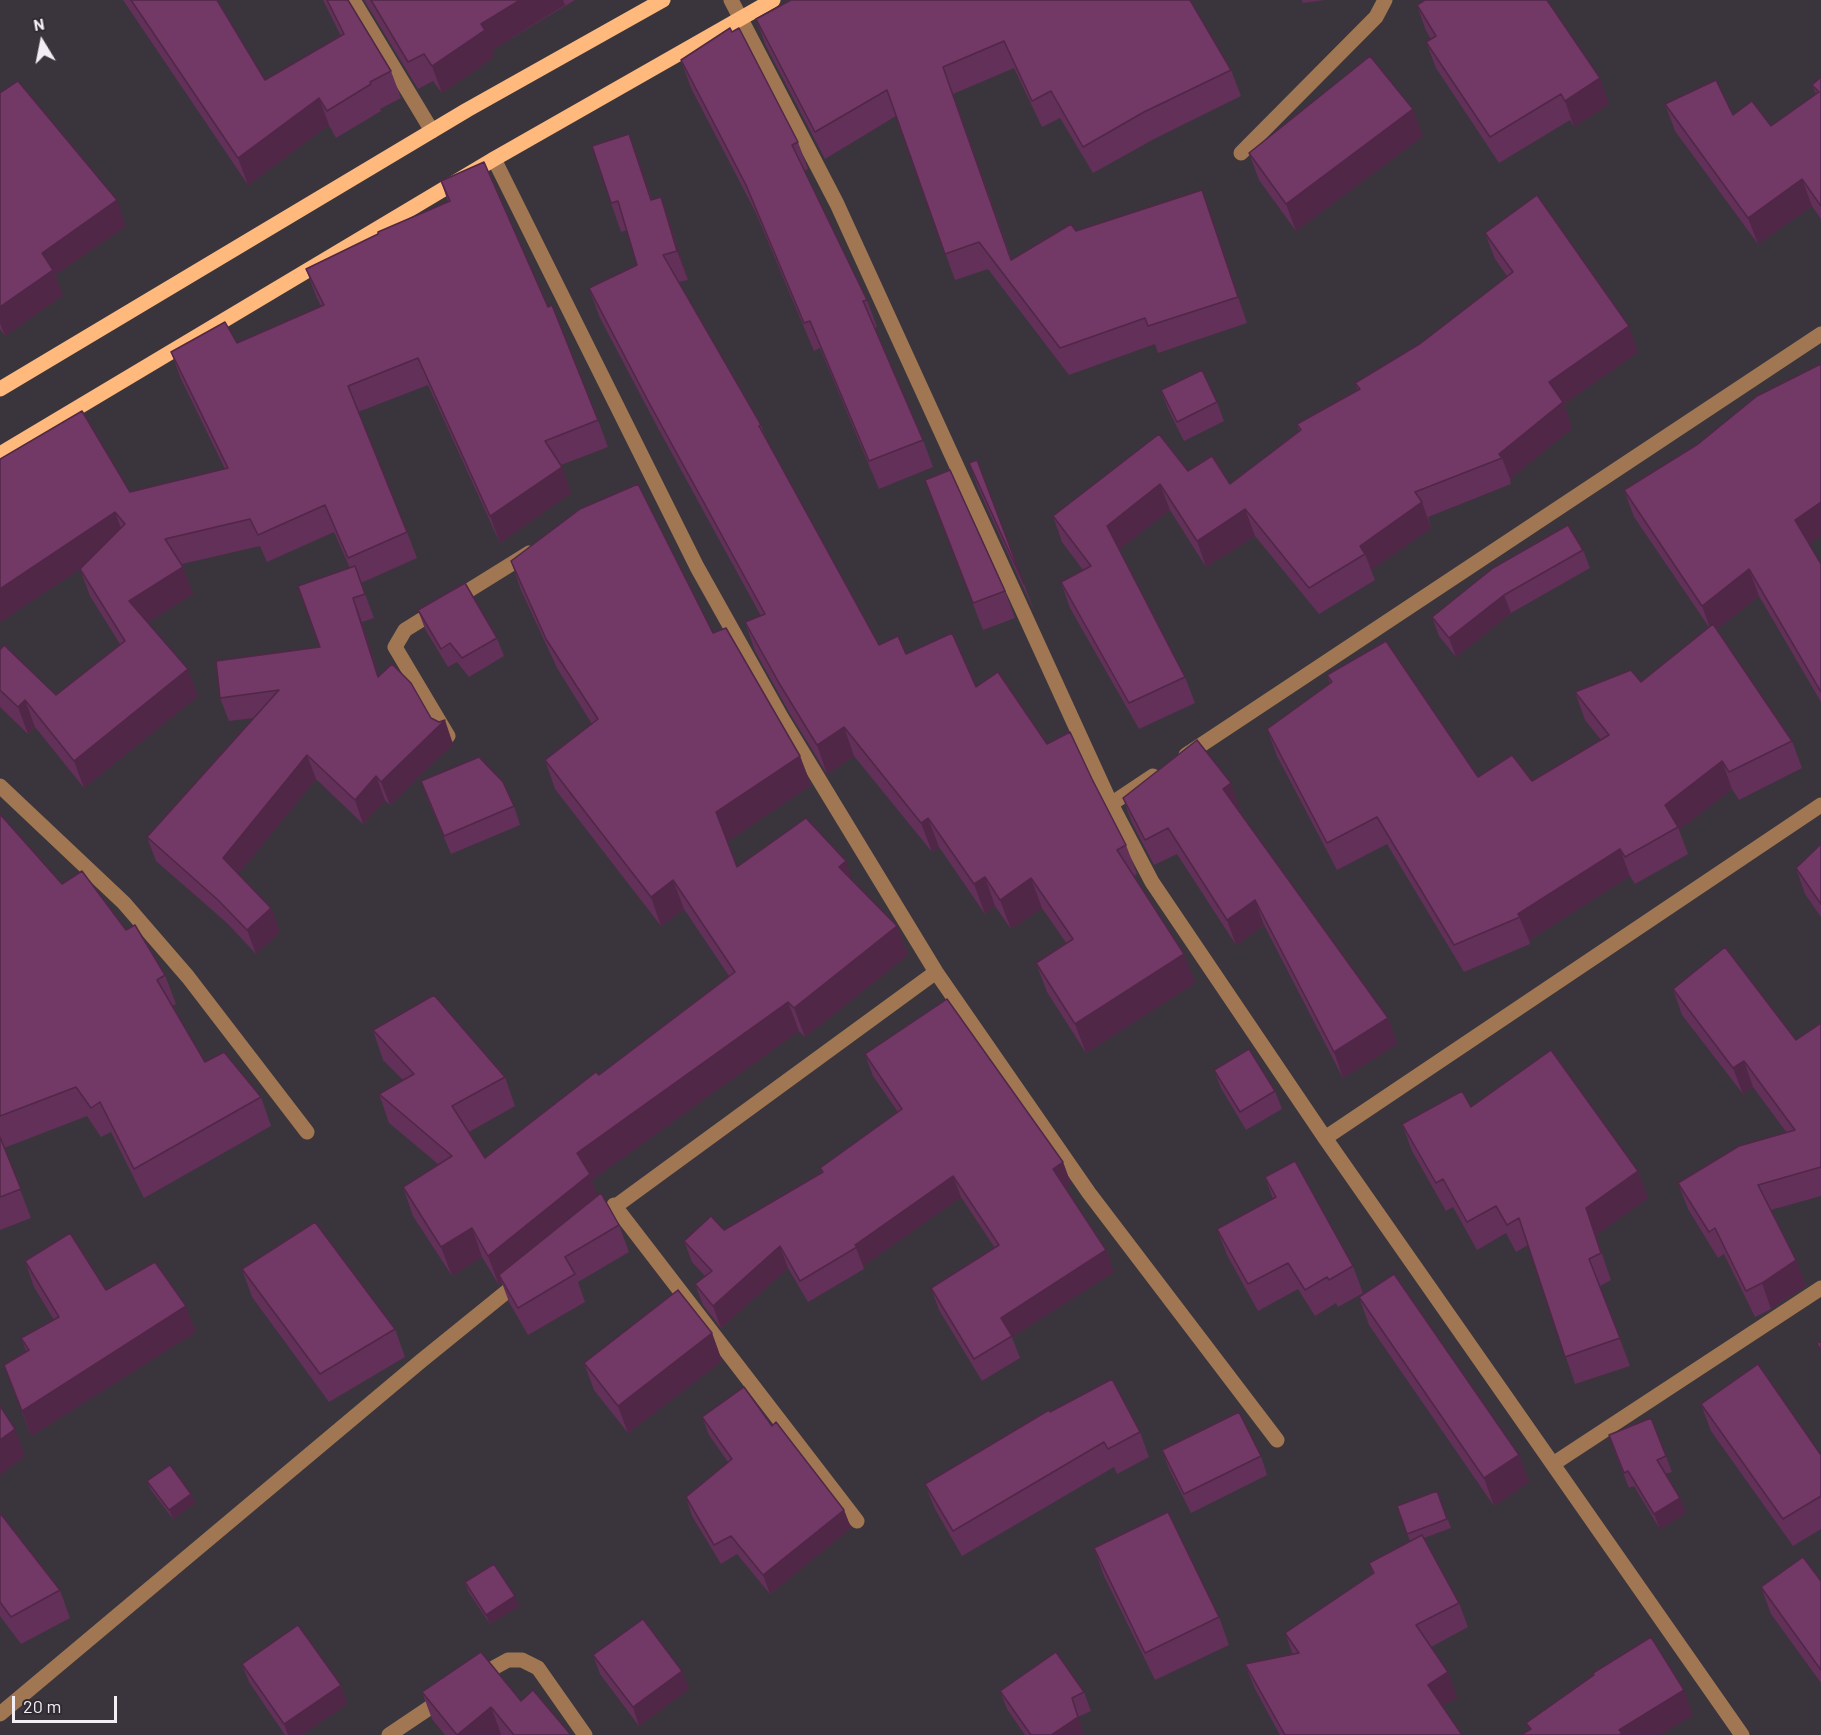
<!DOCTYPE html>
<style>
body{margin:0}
#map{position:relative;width:1821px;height:1735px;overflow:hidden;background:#3a353c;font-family:Barlow,sans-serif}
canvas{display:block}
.north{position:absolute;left:12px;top:12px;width:60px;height:60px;-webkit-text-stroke:4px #302b32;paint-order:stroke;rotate:350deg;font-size:16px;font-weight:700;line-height:24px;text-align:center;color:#f2eef3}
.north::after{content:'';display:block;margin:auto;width:21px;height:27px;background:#f2eef3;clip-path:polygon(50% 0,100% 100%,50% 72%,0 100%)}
.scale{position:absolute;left:12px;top:1696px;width:105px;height:27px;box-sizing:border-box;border:3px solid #f2eef3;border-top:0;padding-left:8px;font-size:18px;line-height:21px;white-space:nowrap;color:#f2eef3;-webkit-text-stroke:4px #302b32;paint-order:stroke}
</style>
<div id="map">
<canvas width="1821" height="1735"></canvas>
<div class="north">N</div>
<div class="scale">20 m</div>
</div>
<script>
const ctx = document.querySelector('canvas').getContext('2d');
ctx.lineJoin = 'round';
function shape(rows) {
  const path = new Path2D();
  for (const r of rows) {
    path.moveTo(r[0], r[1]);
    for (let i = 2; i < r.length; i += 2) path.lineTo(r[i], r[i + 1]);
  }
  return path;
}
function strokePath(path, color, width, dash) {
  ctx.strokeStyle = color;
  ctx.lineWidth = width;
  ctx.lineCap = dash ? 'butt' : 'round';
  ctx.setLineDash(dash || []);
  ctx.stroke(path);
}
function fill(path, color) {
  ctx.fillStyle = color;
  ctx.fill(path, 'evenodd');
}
const minor = shape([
 [353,0,432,131],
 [731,0,837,204,1111,804,1152,882,1325,1138,1742,1735],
 [1241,153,1376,17,1385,0],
 [494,159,697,567,781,717,936,972,1089,1193,1277,1440],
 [448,736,395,647,405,630,529,553],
 [1186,755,1821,334],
 [0,786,124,903,188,977,307,1132],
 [1111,804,1153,776],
 [1325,1138,1821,805],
 [614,1205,857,1521],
 [594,1222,936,972],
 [1553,1464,1821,1288],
 [477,1677,508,1660,522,1660,538,1668,585,1735],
 [0,1714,421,1361,521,1280],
 [389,1735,444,1698]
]);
const major = shape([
 [0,389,467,110,663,0],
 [0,454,494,159,773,0]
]);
const wall = shape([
 [123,0,217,0,265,80,341,36,323,0,348,0,391,71,401,98,380,109,381,111,336,138,329,125,248,185],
 [364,0,575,0,492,50,494,57,442,93,433,81,418,89],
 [791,0,1231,70,1241,96,1154,139,1093,173,1060,118,1042,127,1014,68,953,94,1012,260,1212,217,1247,323,1158,353,1155,344,1069,375,988,269,955,280,896,116,825,159,766,46,756,19],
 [1302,0,1325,0,1303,3],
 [1417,5,1609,104,1574,127,1570,120,1499,163,1436,68,1426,42,1431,39,1426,31],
 [681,60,798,142,808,169,804,171,867,300,877,327,874,328,923,440,933,467,879,489,820,348,814,351,756,213,691,88],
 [1821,77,1821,219,1812,206,1758,244,1675,131,1665,104,1733,115,1771,126,1816,94,1812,85],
 [0,93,126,226,55,275,63,295,5,336,0,329],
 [629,134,652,200,661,197,671,226,688,280,679,282,761,425,766,439,879,645,906,654,976,687,1092,779,1126,845,1137,874,1134,876,1184,954,1195,983,1086,1053,1047,992,1036,963,1067,944,1042,908,1011,929,995,906,985,914,939,847,932,852,854,756,827,774,789,712,755,651,745,622,761,616,658,428,600,318,589,288,637,265,627,230,621,232,611,203],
 [1423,136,1296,231,1259,180,1249,153],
 [441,181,598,420,608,447,561,465,571,493,500,543,428,385,358,412,407,532,417,558,361,583,374,618,362,622,379,676,431,718,453,744,390,805,385,800,363,824,316,779,238,874,271,908,280,932,256,954,227,923,156,861,147,837,254,718,229,721,220,698,320,647,350,568,334,532,267,562,260,546,182,564,193,594,148,622,198,696,84,788,35,727,28,734,0,707,0,650,56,695,120,644,90,596,80,569,0,622,0,459,130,492,225,469,181,379,171,352,237,343,321,306,316,296,306,269,448,202],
 [1485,233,1638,352,1564,404,1572,428,1510,479,1511,484,1428,517,1431,528,1371,570,1375,580,1319,614,1255,536,1206,567,1170,510,1119,549,1185,677,1195,703,1139,729,1070,608,1061,582,1083,570,1062,542,1053,516,1188,471,1230,484,1299,431,1297,424,1358,390,1355,383,1421,343,1507,276,1495,259],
 [1161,390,1217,402,1224,421,1184,441,1168,409],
 [969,463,1024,584,1034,611,979,490],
 [925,480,1005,591,1015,618,983,630],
 [1624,490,1809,544,1821,564,1821,702,1759,596,1717,629,1792,741,1802,768,1739,800,1732,789,1679,830,1688,854,1635,884,1630,876,1529,940,1530,944,1464,972,1387,844,1337,870,1277,756,1267,729,1330,683,1327,675,1478,777,1532,781,1601,740,1585,720,1575,692,1641,682,1709,627,1634,517],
 [1583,550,1590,568,1511,613,1456,657,1439,636,1432,617],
 [511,561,713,633,800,756,811,785,727,841,737,867,853,881,897,926,908,955,805,1037,799,1031,592,1180,597,1196,619,1225,629,1252,578,1282,585,1302,528,1335,509,1302,502,1283,499,1285,482,1257,452,1276,413,1216,403,1187,438,1164,389,1123,379,1094,403,1080,383,1060,373,1030,505,1077,515,1106,469,1132,485,1158,599,1075,729,976,684,909,661,926,555,789,545,760,592,724,557,668,521,590],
 [418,610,497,638,504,656,469,677,457,662,448,667,425,629],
 [421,781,514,806,520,825,451,854,428,800],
 [1123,798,1240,809,1238,811,1388,1018,1397,1044,1343,1078,1264,925,1236,945,1177,854,1154,865,1132,823],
 [0,814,62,884,126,930,165,975,176,1004,172,1006,205,1062,261,1097,271,1126,144,1198,111,1132,101,1137,87,1116,4,1148,31,1218,0,1230],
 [1821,844,1821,917,1805,894,1796,868],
 [1673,989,1796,1040,1821,1023,1821,1196,1771,1210,1796,1260,1806,1286,1771,1309,1755,1317,1724,1254,1718,1258,1688,1209,1678,1183,1787,1133,1753,1087,1743,1094,1682,1015],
 [865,1054,1063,1162,1071,1184,1065,1187,1106,1250,1114,1272,1012,1337,1020,1358,982,1381,939,1310,931,1288,995,1248,961,1197,863,1266,864,1269,808,1302,788,1268,721,1328,703,1305,695,1284,705,1276,692,1262,684,1241,724,1230,822,1173,820,1168,898,1112,873,1076],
 [1214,1070,1275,1091,1282,1109,1246,1130,1221,1088],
 [1471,1107,1638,1171,1648,1198,1596,1235,1611,1280,1600,1286,1630,1366,1575,1384,1528,1245,1516,1252,1506,1233,1477,1250,1453,1207,1446,1211,1412,1151,1402,1124],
 [1265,1177,1353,1266,1363,1293,1338,1307,1336,1303,1315,1316,1298,1289,1258,1311,1227,1255,1217,1229,1273,1199],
 [25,1261,106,1290,196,1332,31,1436,4,1365,26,1351,21,1338,54,1320,34,1287],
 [242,1269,395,1329,405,1357,329,1402,252,1297],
 [1359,1297,1519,1455,1529,1482,1494,1506,1369,1325],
 [712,1333,722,1361,628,1433,594,1390,584,1363],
 [1701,1404,1821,1455,1821,1529,1793,1546,1711,1431],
 [1050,1412,1140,1432,1149,1457,1117,1474,1114,1467,962,1556,935,1509,925,1484],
 [702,1417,772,1426,844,1510,851,1528,770,1594,737,1554,721,1564,692,1516,686,1497,728,1462,709,1435],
 [1162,1450,1261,1456,1267,1475,1191,1513,1169,1469],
 [1614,1450,1666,1456,1672,1472,1665,1474,1686,1513,1660,1529,1634,1486,1629,1488],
 [147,1481,191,1494,195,1503,173,1519,151,1490],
 [1437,1491,1451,1528,1424,1538,1459,1603,1468,1627,1431,1647,1448,1672,1457,1697,1443,1706,1462,1735,1280,1735,1255,1689,1245,1664,1293,1655,1285,1633,1373,1574,1369,1563,1410,1541,1397,1506],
 [0,1513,60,1590,70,1618,21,1644,0,1616],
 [1094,1548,1219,1617,1229,1645,1155,1680,1104,1576],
 [1821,1581,1821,1683,1771,1614,1761,1587],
 [465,1582,519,1606,490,1624,468,1591],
 [593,1655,682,1671,689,1689,639,1726,600,1674],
 [242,1664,341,1685,347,1704,302,1735,285,1735,249,1682],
 [1000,1691,1084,1692,1091,1711,1078,1717,1084,1735,1025,1735,1007,1709],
 [422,1692,521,1701,571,1735,445,1735,432,1719]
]);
const shadedWall = shape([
 [520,0,563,0,565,5,492,50,494,57,442,93,432,66,481,24],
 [1600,78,1609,104,1574,127,1565,101],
 [319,98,329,125,248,185,238,158],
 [1413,109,1423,136,1296,231,1286,204],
 [629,134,640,163,661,230],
 [1802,179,1812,206,1758,244,1748,218],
 [1202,190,1212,217,1247,323,1238,297],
 [661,197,671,226,688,280,677,251],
 [117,200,126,226,55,275,63,295,5,336,0,323,0,307,42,253],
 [1629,326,1638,352,1564,404,1572,428,1510,479,1502,458,1499,454,1549,382],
 [562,467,571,493,500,543,490,516],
 [1160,484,1170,510,1116,552,1107,526],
 [1422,502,1431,528,1371,570,1365,554,1360,546],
 [1821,502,1821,536,1805,547,1795,520],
 [1245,509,1255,536,1206,567,1197,541],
 [115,512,125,539,0,622,0,589],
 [183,567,193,594,139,628,129,601],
 [1749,569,1759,596,1712,633,1702,606],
 [1504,595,1511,613,1456,657,1449,638],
 [353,598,362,622,387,701,378,677],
 [188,669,198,696,84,788,74,761],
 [25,700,35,727,28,734,18,707],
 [445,720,453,744,390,805,381,782],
 [844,727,854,756,827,774,817,745],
 [307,755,316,779,232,882,223,858],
 [800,756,811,785,727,842,716,812],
 [1722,761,1732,789,1679,830,1665,805],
 [376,776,385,800,363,824,355,800],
 [1231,783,1240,809,1232,815,1223,789],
 [928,818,939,847,932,852,921,823],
 [1620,849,1630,876,1529,940,1518,914],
 [846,861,856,891,839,867],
 [985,877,995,906,985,914,974,884],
 [1031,878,1042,908,1011,929,1000,900],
 [673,880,684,909,661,926,651,897],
 [1255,900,1264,925,1236,945,1227,920],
 [271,908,280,932,256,954,247,930],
 [897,926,908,955,805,1037,794,1008],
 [1184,954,1195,983,1086,1053,1075,1024],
 [788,1002,799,1031,592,1180,600,1203,499,1275,502,1283,499,1285,488,1256,577,1153],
 [1388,1018,1397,1044,1343,1078,1334,1052],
 [1744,1061,1753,1087,1743,1094,1733,1068],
 [1063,1162,1071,1184,1061,1190,1053,1169],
 [1638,1171,1648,1198,1596,1235,1611,1280,1586,1208],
 [953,1176,961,1197,863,1266,855,1245],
 [472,1228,482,1257,452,1276,441,1247],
 [780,1246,788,1268,721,1328,713,1306],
 [1106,1250,1114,1272,1012,1337,1001,1318],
 [1796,1260,1806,1286,1771,1309,1762,1283],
 [186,1306,196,1332,31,1436,22,1411],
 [712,1333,722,1361,628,1433,618,1406],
 [15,1429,25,1456,0,1475,0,1440],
 [1519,1455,1529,1482,1494,1506,1484,1478],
 [191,1494,195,1503,173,1519,169,1510],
 [1680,1498,1686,1513,1660,1529,1654,1514],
 [844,1510,851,1528,770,1594,763,1575],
 [515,1596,519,1606,490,1624,486,1615],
 [682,1671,689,1689,639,1726,633,1707],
 [1448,1672,1457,1697,1437,1710,1428,1685],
 [341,1685,347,1704,302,1735,288,1735,284,1724],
 [1684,1690,1693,1715,1661,1735,1619,1735,1619,1730],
 [1072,1698,1084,1735,1051,1735],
 [491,1707,501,1734,500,1735,457,1735]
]);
const building = shape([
 [131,0,217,0,265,80,344,34,327,0,348,0,391,71,370,82,371,84,327,111,319,98,238,158,131,0],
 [371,0,520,0,481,24,485,30,432,66,424,54,408,62,371,0],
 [791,0,1190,0,1231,70,1144,112,1083,147,1051,91,1032,101,1004,41,943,67,1011,260,1071,224,1076,231,1202,190,1238,297,1148,326,1145,318,1060,348,979,242,945,254,887,90,815,132,756,19,791,0],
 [1425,0,1547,0,1600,78,1565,101,1561,94,1490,137,1426,42,1436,36,1417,5,1425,0],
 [730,28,732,32,739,28,798,142,792,145,867,300,863,301,923,440,869,461,810,321,804,323,746,185,681,60,730,28],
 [1370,56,1413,109,1286,204,1249,153,1370,56],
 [1821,77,1821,206,1802,179,1748,218,1665,104,1716,80,1733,115,1752,101,1771,126,1819,92,1812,85,1821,77],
 [18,81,117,200,42,253,53,270,0,307,0,93,18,81],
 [629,134,651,200,661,197,677,251,663,255,761,425,759,426,879,645,898,636,906,654,952,633,976,687,998,672,1047,744,1070,732,1092,779,1126,845,1117,850,1184,954,1075,1024,1036,963,1073,939,1031,878,1000,900,985,877,974,884,928,818,921,823,844,727,817,745,779,683,745,622,765,614,647,399,589,288,637,265,618,201,611,203,592,146,629,134],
 [484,162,548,307,552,305,598,420,545,441,562,467,490,516,418,358,348,386,407,532,348,558,325,505,258,535,250,519,165,539,183,567,129,601,188,669,74,761,25,700,18,707,0,690,0,650,4,645,56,695,125,641,80,569,125,524,115,512,0,589,0,459,82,411,130,492,228,468,171,352,225,322,237,343,324,305,306,269,378,234,378,232,450,201,441,181,484,162],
 [1537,195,1629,326,1549,382,1563,402,1499,454,1502,458,1415,492,1422,502,1360,546,1365,554,1309,588,1245,509,1197,541,1160,484,1107,526,1185,677,1129,703,1061,582,1091,566,1053,516,1159,434,1188,471,1212,456,1230,484,1301,430,1297,424,1360,389,1355,383,1421,343,1513,272,1485,233,1537,195],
 [1821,364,1821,502,1795,520,1821,564,1821,692,1749,569,1702,606,1624,490,1698,444,1757,396,1821,364],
 [1202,370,1217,402,1177,422,1161,390,1202,370],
 [977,460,1024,584,969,463,977,460],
 [950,470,1005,591,973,603,925,480,950,470],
 [638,484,713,633,726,628,800,756,716,812,737,867,806,818,846,861,839,867,897,926,794,1008,788,1002,577,1153,590,1174,488,1256,472,1228,441,1247,403,1187,452,1156,379,1094,414,1074,373,1030,434,995,505,1077,452,1106,485,1158,596,1072,599,1075,735,972,673,880,651,897,545,760,598,719,546,639,511,561,580,509,638,484],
 [1568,525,1583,550,1504,595,1449,638,1432,617,1493,568,1568,525],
 [355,566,365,594,353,598,378,677,392,664,411,683,431,718,439,722,445,720,381,782,376,776,355,800,307,755,223,858,271,908,247,930,218,900,147,837,279,690,220,698,216,661,320,647,298,586,355,566],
 [465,583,497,638,462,658,450,643,441,649,418,610,465,583],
 [1713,624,1792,741,1729,772,1722,761,1665,805,1678,827,1625,857,1620,849,1518,914,1520,917,1454,945,1377,817,1327,843,1267,729,1332,682,1327,675,1386,641,1478,777,1512,755,1532,781,1609,735,1575,692,1631,670,1641,682,1713,624],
 [1197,740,1231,783,1223,789,1388,1018,1334,1052,1255,900,1227,920,1168,828,1145,840,1123,798,1197,740],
 [479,757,503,782,514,806,444,836,421,781,479,757],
 [0,814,62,884,82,871,126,930,135,925,165,975,157,980,205,1062,224,1052,261,1097,134,1169,100,1102,91,1108,76,1087,0,1116,0,814],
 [1821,844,1821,904,1796,868,1821,844],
 [1725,947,1796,1040,1821,1023,1821,1167,1758,1185,1796,1260,1762,1283,1746,1291,1715,1228,1709,1232,1678,1183,1739,1146,1795,1130,1744,1061,1733,1068,1673,989,1725,947],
 [947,999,1063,1162,1053,1169,1106,1250,1001,1318,1012,1336,974,1359,931,1288,999,1245,953,1176,855,1245,857,1247,800,1281,780,1246,713,1306,695,1284,712,1271,684,1241,711,1216,724,1230,823,1172,820,1168,902,1109,865,1054,947,999],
 [1249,1049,1275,1091,1240,1112,1214,1070,1249,1049],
 [1551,1050,1638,1171,1586,1208,1601,1253,1589,1259,1620,1338,1565,1357,1519,1218,1507,1225,1496,1206,1467,1222,1443,1179,1436,1183,1402,1124,1462,1091,1471,1107,1551,1050],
 [0,1137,21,1189,0,1197,0,1137],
 [1295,1161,1353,1266,1329,1280,1327,1277,1305,1290,1288,1263,1248,1284,1217,1229,1276,1197,1265,1177,1295,1161],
 [601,1193,619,1225,565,1257,575,1274,518,1308,499,1275,601,1193],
 [315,1222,395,1329,320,1374,242,1269,315,1222],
 [70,1233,106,1290,155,1262,186,1306,22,1411,4,1365,29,1350,21,1338,59,1317,25,1261,70,1233],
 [1394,1274,1519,1455,1484,1478,1359,1297,1394,1274],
 [678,1290,712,1333,618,1406,584,1363,678,1290],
 [1821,1342,1821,1351,1817,1343,1821,1342],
 [1758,1364,1821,1455,1821,1496,1783,1519,1701,1404,1758,1364],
 [1112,1379,1140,1432,1108,1449,1104,1442,953,1531,925,1484,1049,1410,1050,1412,1112,1379],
 [744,1387,772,1426,776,1422,844,1510,763,1575,731,1536,714,1545,686,1497,732,1459,702,1417,744,1387],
 [0,1406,15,1429,0,1440,0,1406],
 [1239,1412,1261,1456,1184,1494,1162,1450,1239,1412],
 [1651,1418,1666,1456,1657,1460,1680,1498,1654,1514,1628,1471,1624,1473,1609,1435,1651,1418],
 [170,1465,191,1494,169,1510,147,1481,170,1465],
 [1437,1491,1447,1519,1407,1534,1397,1506,1437,1491],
 [1168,1512,1219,1617,1145,1653,1094,1548,1168,1512],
 [0,1513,60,1590,11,1617,0,1602,0,1513],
 [1422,1535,1459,1603,1416,1625,1448,1672,1428,1685,1462,1735,1285,1735,1245,1664,1299,1653,1285,1633,1374,1573,1369,1563,1422,1535],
 [1803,1557,1821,1581,1821,1670,1761,1587,1803,1557],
 [494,1564,515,1596,486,1615,465,1582,494,1564],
 [643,1619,682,1671,633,1707,593,1655,643,1619],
 [298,1625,341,1685,284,1724,242,1664,298,1625],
 [1651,1637,1684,1690,1619,1730,1622,1733,1619,1735,1521,1735,1531,1729,1526,1723,1594,1675,1593,1673,1651,1637],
 [481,1652,521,1701,533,1690,571,1735,514,1735,491,1707,457,1735,422,1692,481,1652],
 [1056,1652,1084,1692,1072,1698,1078,1717,1051,1735,1031,1735,1000,1691,1056,1652]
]);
strokePath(minor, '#a17753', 15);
strokePath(major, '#ffb97d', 15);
fill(wall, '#623058');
fill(shadedWall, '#502747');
fill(building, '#723866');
strokePath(building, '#502747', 1.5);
</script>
